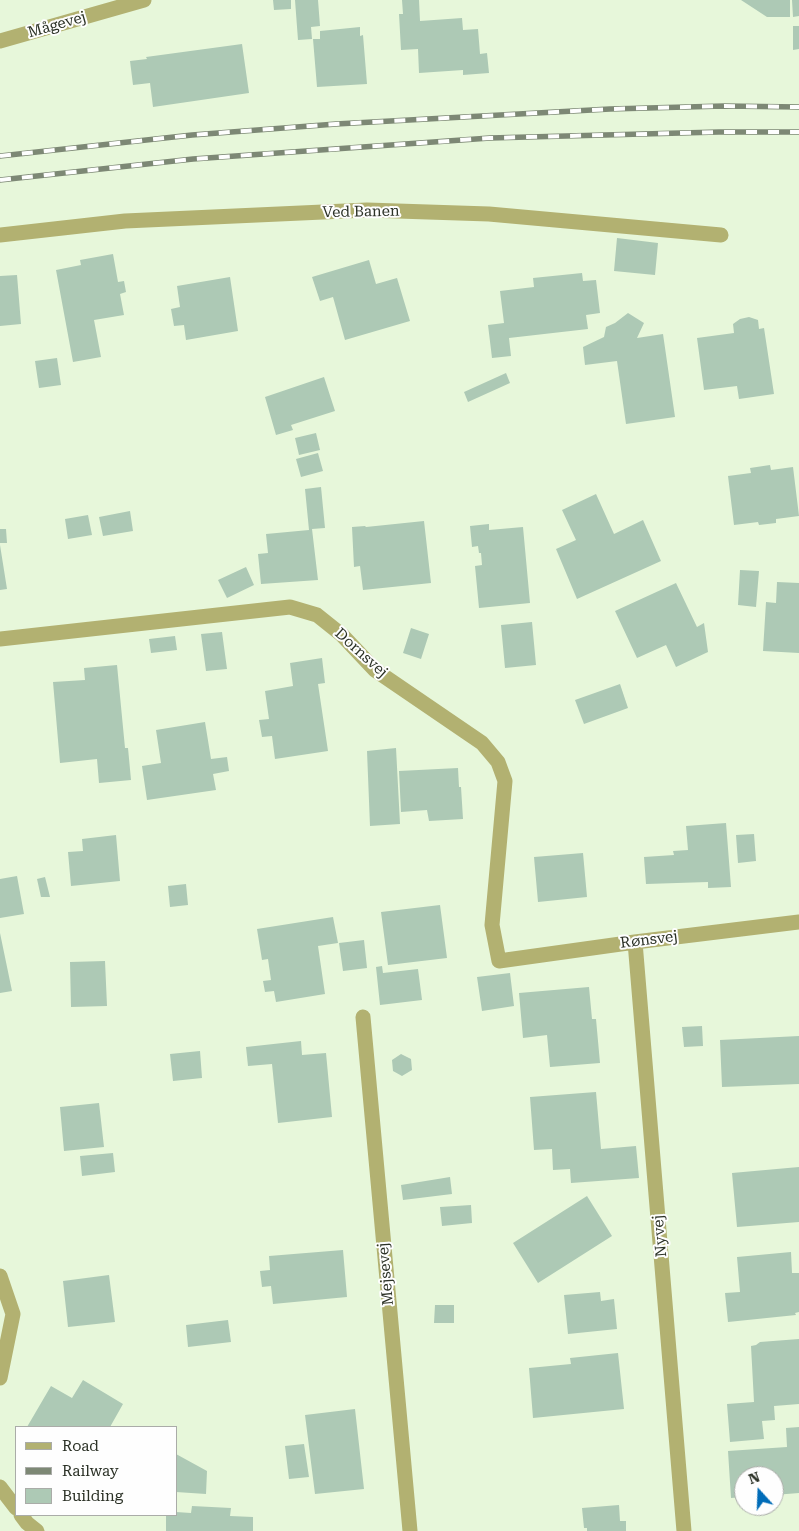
<!DOCTYPE html>
<meta charset="utf-8">
<style>
body{margin:0}
#map{position:relative;width:799px;height:1531px;overflow:hidden;background:#e7f7da;font-family:"Roboto Serif",serif}
canvas{display:block}
.legend{position:absolute;left:15px;top:1426px;width:162px;height:90px;box-sizing:border-box;background:#fefefe;border:1px solid #aaaca8;margin:0;padding:6px 9px;list-style:none;font-size:15px;color:#2b3126}
.legend li{display:flex;align-items:center;gap:10px;height:25px}
.legend b{width:25px;border:1px solid #aaaca8}
.north{position:absolute;left:734px;top:1466px;width:50px;height:50px;box-sizing:border-box;background:#fefefe;border:1px solid #aaaca8;border-radius:50%;rotate:340deg;font-size:14px;font-weight:700;line-height:20px;text-align:center;color:#2b3126}
.north::after{content:'';display:block;margin:auto;width:18px;height:22px;background:#006cb8;clip-path:polygon(50% 0,100% 100%,50% 72%,0 100%)}
</style>
<div id="map">
<canvas width="799" height="1531"></canvas>
<ul class="legend">
<li><b style="height:6px;background:#b2b171"></b>Road</li>
<li><b style="height:6px;background:#7d8875"></b>Railway</li>
<li><b style="height:14px;background:#adc9b5"></b>Building</li>
</ul>
<div class="north">N</div>
</div>
<script>
const ctx = document.querySelector('canvas').getContext('2d');
ctx.lineJoin = 'round';
function fill(path, color) {
  ctx.fillStyle = color;
  ctx.fill(path, 'evenodd');
}
function shape(rows) {
  const path = new Path2D();
  for (const r of rows) {
    path.moveTo(r[0], r[1]);
    for (let i = 2; i < r.length; i += 2) path.lineTo(r[i], r[i + 1]);
  }
  return path;
}
function strokePath(path, color, width, dash) {
  ctx.strokeStyle = color;
  ctx.lineWidth = width;
  ctx.lineCap = dash ? 'butt' : 'round';
  ctx.setLineDash(dash || []);
  ctx.stroke(path);
}
function write(font, color, halo, rows, align = 'center') {
  ctx.font = font + ' "Roboto Serif",serif';
  ctx.lineWidth = 4;
  ctx.setLineDash([]);
  ctx.textBaseline = 'middle';
  ctx.strokeStyle = halo;
  ctx.fillStyle = color;
  for (const [text, x, y, turn = 0] of rows) {
    ctx.save();
    ctx.translate(x, y);
    ctx.rotate((+turn || 0) * Math.PI / 180);
    ctx.textAlign = isNaN(turn) ? turn : align;
    if (halo) ctx.strokeText(text, 0, 0);
    ctx.fillText(text, 0, 0);
    ctx.restore();
  }
}
const building = shape([
 [273,0,291,0,291,9,274,10],
 [295,0,318,0,320,26,311,27,312,39,298,40],
 [402,0,419,0,420,21,462,18,463,30,478,29,480,54,487,53,489,73,463,75,463,70,419,73,418,49,401,50,399,14,403,14],
 [741,0,790,0,790,17,767,17],
 [792,0,799,0,799,16,793,17],
 [793,26,799,26,799,49,793,50],
 [360,27,360,36,363,35,367,84,317,87,313,39,320,39,320,31],
 [242,44,249,93,153,107,150,83,133,85,130,61,147,59,146,57],
 [617,238,658,243,655,275,614,271],
 [113,254,118,282,124,281,126,292,120,294,124,315,94,320,101,357,73,362,56,270,81,265,80,260],
 [369,260,376,284,397,278,410,321,345,340,333,297,320,301,312,277],
 [582,273,583,281,596,280,600,313,586,315,588,329,509,338,511,356,492,358,488,325,504,323,500,291,534,287,533,278],
 [17,275,21,324,0,326,0,276],
 [230,277,238,331,186,340,184,325,174,326,171,309,180,307,177,286],
 [628,313,644,323,637,338,663,334,675,417,626,424,617,361,585,365,583,347,604,337,606,327,615,323],
 [749,317,758,320,759,329,764,328,774,394,739,399,737,386,704,390,697,338,734,333,733,324,740,319],
 [57,358,61,385,39,388,35,361],
 [506,373,510,383,468,402,464,392],
 [324,377,335,411,291,425,293,430,276,435,265,397],
 [316,433,320,450,299,455,295,438],
 [318,453,323,471,301,477,296,459],
 [770,465,771,470,793,467,799,516,776,519,776,523,759,525,758,522,734,525,728,476,751,473,750,468],
 [321,487,325,528,312,529,318,580,261,584,258,554,268,553,266,534,309,530,305,489],
 [596,494,614,534,643,520,661,561,577,599,556,549,576,540,562,510],
 [130,511,133,531,103,536,99,517],
 [88,515,92,535,68,539,65,519],
 [424,521,431,583,363,590,360,566,354,567,352,527,365,526,366,527],
 [489,524,489,530,523,527,530,603,479,608,475,566,482,565,481,553,479,553,478,546,472,547,470,526],
 [0,529,6,529,7,543,0,543],
 [0,545,7,589,0,590],
 [246,567,254,585,227,598,218,580],
 [740,570,759,571,756,607,738,605],
 [777,582,799,583,799,653,763,651,766,602,776,603],
 [676,583,697,627,704,623,708,652,676,667,666,645,637,658,615,611],
 [532,622,536,665,505,668,501,625],
 [411,628,429,634,421,659,403,653],
 [222,632,227,669,206,671,201,634],
 [175,636,177,650,151,653,149,639],
 [322,658,325,683,318,684,328,751,275,759,272,736,262,737,259,720,269,719,265,691,293,686,290,663],
 [117,665,125,748,128,748,131,780,99,783,97,759,60,763,53,682,85,680,84,668],
 [620,684,628,708,584,724,575,700],
 [205,722,211,759,227,757,229,771,213,774,216,790,147,800,142,766,161,763,156,730],
 [396,748,400,824,370,826,367,751],
 [458,768,459,787,461,787,463,819,429,821,427,810,401,812,399,771],
 [726,823,731,887,708,888,708,882,646,884,644,857,674,855,673,851,688,850,686,826],
 [754,834,756,861,738,863,736,835],
 [116,835,120,881,71,886,68,852,83,851,82,839],
 [583,853,587,897,538,902,534,857],
 [17,876,24,914,0,918,0,879],
 [45,877,50,897,41,897,37,879],
 [186,884,188,905,170,907,168,886],
 [440,905,447,958,388,965,381,912],
 [333,917,338,943,318,946,325,994,276,1002,274,991,265,992,263,981,271,980,268,959,262,960,257,929],
 [0,933,12,991,0,993],
 [364,940,367,968,343,971,339,943],
 [105,961,107,1006,71,1007,70,962],
 [382,966,383,973,418,969,422,1000,380,1005,376,967],
 [510,973,514,1006,482,1011,477,977],
 [589,987,592,1019,596,1019,600,1063,550,1067,547,1035,523,1038,519,993],
 [702,1026,703,1046,684,1047,682,1027],
 [799,1036,799,1084,722,1087,720,1040],
 [301,1041,302,1055,326,1053,332,1117,278,1123,272,1064,248,1066,246,1047],
 [200,1051,202,1078,173,1081,170,1054],
 [401,1054,411,1059,412,1070,402,1076,393,1071,392,1060],
 [596,1092,601,1149,636,1146,639,1178,571,1183,570,1169,553,1170,552,1149,534,1150,530,1097],
 [99,1103,104,1147,64,1151,60,1107],
 [113,1153,115,1172,82,1176,80,1156],
 [799,1167,799,1222,737,1227,732,1173],
 [450,1177,452,1194,403,1200,401,1185],
 [587,1196,612,1236,538,1283,513,1243],
 [471,1205,472,1223,442,1226,440,1207],
 [343,1250,347,1297,273,1304,271,1286,262,1287,260,1271,270,1270,269,1256],
 [791,1252,792,1273,799,1273,799,1312,795,1313,796,1315,728,1322,725,1293,740,1292,737,1257],
 [109,1275,115,1322,68,1327,63,1281],
 [600,1292,601,1301,614,1299,617,1329,568,1334,564,1295],
 [435,1305,454,1305,454,1323,434,1323],
 [228,1320,231,1342,188,1347,186,1325],
 [799,1339,799,1404,774,1406,775,1420,762,1421,764,1439,730,1442,727,1404,754,1402,751,1346,756,1345,760,1342],
 [618,1353,624,1409,533,1418,529,1368,571,1364,570,1358],
 [83,1380,123,1404,110,1427,27,1427,51,1386,72,1398],
 [355,1409,364,1489,315,1494,305,1415],
 [799,1427,799,1493,774,1495,774,1476,744,1476,744,1497,731,1498,728,1451,787,1447,786,1428],
 [304,1444,309,1477,289,1479,285,1446],
 [176,1454,207,1471,206,1494,176,1492],
 [619,1505,620,1521,626,1521,626,1531,587,1531,587,1528,584,1528,582,1508],
 [192,1506,231,1508,230,1516,253,1517,253,1531,166,1531,166,1515,176,1515,176,1512,191,1513]
]);
const street = shape([
 [0,41,144,0],
 [0,235,125,221,367,210,489,214,721,235],
 [0,639,290,607,317,615,342,635,375,670,482,743,498,762,505,781,492,925,499,961,635,942,799,922],
 [635,942,684,1531],
 [363,1017,410,1531],
 [0,1276,13,1314,0,1378],
 [0,1487,16,1508],
 [21,1515,27,1523,37,1531]
]);
const rail = shape([
 [0,156,192,135,336,124,610,109,724,106,799,107],
 [0,180,193,159,490,138,719,132,799,132]
]);
const streetNames = [
 ["Mågevej",57,25,-16],
 ["Ved Banen",361,212,-1],
 ["Dornsvej",361,653,42],
 ["Rønsvej",649,940,-7],
 ["Nyvej",660,1236,-95],
 ["Mejsevej",386,1274,-95]
];
fill(building, '#adc9b5');
strokePath(street, '#b2b171', 15);
strokePath(rail, '#7d8875', 5.5);
strokePath(rail, '#fefefe', 4, [11]);
write('15px', '#2b3126', '#fefefe', streetNames);
</script>
